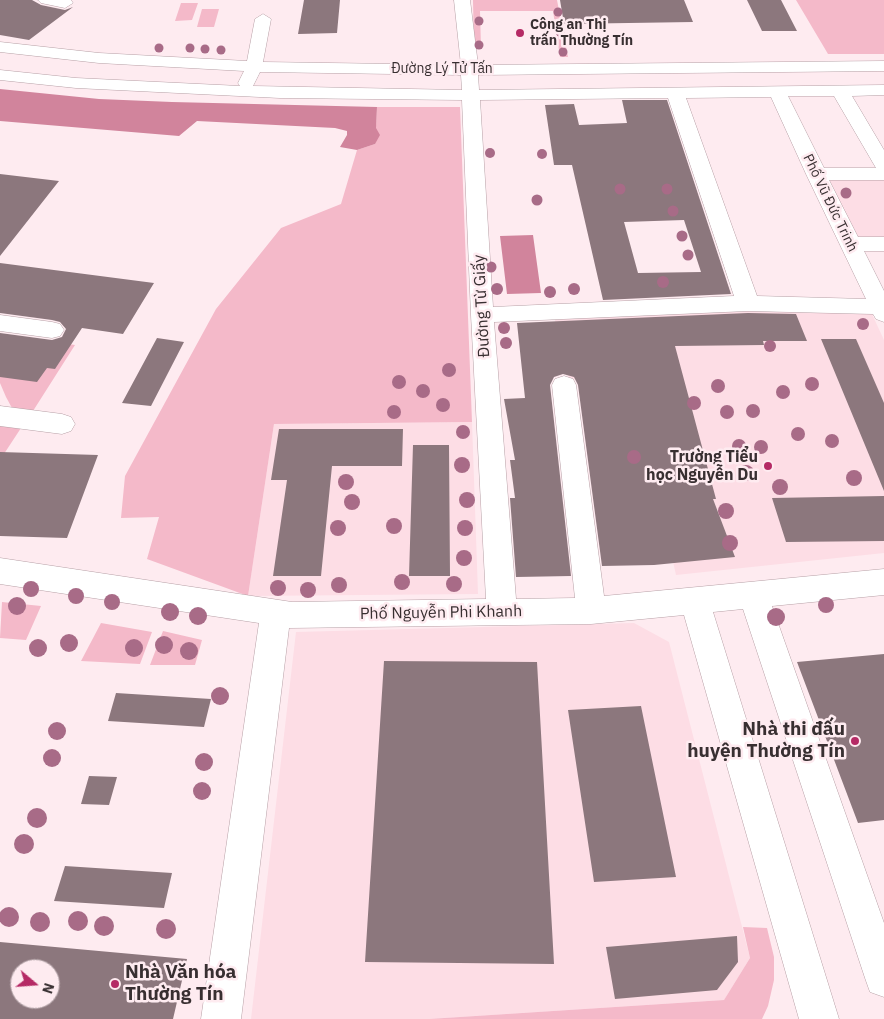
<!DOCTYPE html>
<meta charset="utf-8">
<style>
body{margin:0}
#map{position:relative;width:884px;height:1019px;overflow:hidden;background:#feebf0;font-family:"IBM Plex Sans",sans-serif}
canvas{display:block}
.north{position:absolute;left:10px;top:959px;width:50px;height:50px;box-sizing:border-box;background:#feebf0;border:1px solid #afa0a4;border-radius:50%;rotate:108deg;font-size:14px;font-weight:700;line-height:20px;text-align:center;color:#382f31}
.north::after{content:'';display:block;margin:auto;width:18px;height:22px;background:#b52a65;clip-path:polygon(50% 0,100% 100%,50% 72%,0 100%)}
</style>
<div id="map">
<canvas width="884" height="1019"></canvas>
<div class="north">N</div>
</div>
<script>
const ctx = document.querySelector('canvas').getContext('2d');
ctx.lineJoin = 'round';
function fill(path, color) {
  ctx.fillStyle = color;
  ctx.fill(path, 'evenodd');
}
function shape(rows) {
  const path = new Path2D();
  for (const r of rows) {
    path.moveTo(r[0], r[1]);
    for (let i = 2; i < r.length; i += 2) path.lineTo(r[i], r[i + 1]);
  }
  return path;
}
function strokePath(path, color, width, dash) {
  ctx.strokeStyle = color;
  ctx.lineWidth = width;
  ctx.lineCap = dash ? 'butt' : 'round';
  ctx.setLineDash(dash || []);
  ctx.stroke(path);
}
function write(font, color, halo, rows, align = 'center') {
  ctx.font = font + ' "IBM Plex Sans",sans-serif';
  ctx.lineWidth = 5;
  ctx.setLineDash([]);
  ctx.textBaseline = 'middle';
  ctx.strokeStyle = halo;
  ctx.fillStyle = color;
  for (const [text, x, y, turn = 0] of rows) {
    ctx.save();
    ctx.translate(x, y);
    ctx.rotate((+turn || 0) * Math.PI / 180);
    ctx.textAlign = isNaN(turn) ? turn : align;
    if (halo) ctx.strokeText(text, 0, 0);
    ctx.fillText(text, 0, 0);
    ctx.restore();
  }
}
const built = shape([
 [816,174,884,174,884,244,850,244],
 [749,308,871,312,884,340,884,553,676,575,631,375,569,380,554,316],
 [472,422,478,594,248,596,274,424],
 [634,623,669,642,750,958,724,1000,429,1019,251,1019,296,632]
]);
const green = shape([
 [473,0,557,0,568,57,560,57,553,11,480,11,481,48,474,48],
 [796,0,884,0,884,54,828,54],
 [181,3,198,3,192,20,175,21],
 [202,9,219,9,214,27,197,27],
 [377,107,460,107,472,422,274,424,248,596,147,559,159,517,121,518,125,476,216,309,281,228,341,204,357,150,375,144],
 [0,334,75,345,33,411,12,408,6,397,0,383],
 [0,425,21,428,0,460],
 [2,602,41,606,26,640,0,638],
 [101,623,152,632,140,664,81,661],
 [163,631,202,640,195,665,150,665],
 [743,927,767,928,774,957,774,980,768,1006,762,1019,429,1019,724,1000,750,958]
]);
const water = shape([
 [0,89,99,99,172,102,377,107,376,128,380,135,375,144,357,150,340,147,347,135,347,131,335,128,197,121,179,136,0,121],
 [533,235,541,293,507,294,500,236]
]);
const building = shape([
 [0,0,32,0,41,5,65,10,73,7,29,40,0,35],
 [304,0,340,0,337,33,298,34],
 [560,0,684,0,693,22,564,24],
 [747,0,781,0,797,31,762,31],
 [622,100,667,100,731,294,603,300,572,165,554,165,545,105,574,104,579,125,627,123],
 [684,220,701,272,638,273,624,222],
 [0,174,59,181,0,256],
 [0,263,154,283,123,334,82,328,55,369,47,368,37,382,0,377,0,333,52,340,62,337,66,329,60,322,52,320,0,313],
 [748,313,796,314,807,341,763,341,764,345,675,346,716,499,713,499,735,557,654,565,602,566,578,385,574,377,563,374,554,377,550,385,571,576,516,577,510,498,515,498,510,460,515,460,504,399,525,398,517,323],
 [157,338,184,342,151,406,122,403],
 [821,339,856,339,884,403,884,491],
 [279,429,403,429,402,466,332,466,321,576,273,576,287,480,271,480],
 [413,445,449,445,450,576,409,576],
 [0,452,98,455,67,538,0,536],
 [884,496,884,541,786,542,772,498],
 [884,654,884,820,858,823,797,662],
 [384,661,537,662,554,964,365,962],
 [116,693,211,699,204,727,108,721],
 [641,706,676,877,594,882,568,710],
 [89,776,117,777,109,805,81,804],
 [65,866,172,873,164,908,54,901],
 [737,936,738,962,717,990,615,999,606,947],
 [0,942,187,959,173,1019,0,1019],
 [20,969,50,969,50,999,20,999]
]);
const minor = shape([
 [38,0,71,0,73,3,65,8,41,3,38,0],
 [454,0,470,0,478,65,884,61,884,71,478,75,479,90,884,85,884,95,852,96,884,150,884,180,829,180,858,237,884,237,884,251,864,251,884,291,884,322,876,319,873,314,748,311,494,322,516,599,575,598,552,385,555,379,564,376,573,379,576,385,604,596,884,569,884,595,772,606,884,923,884,997,870,992,865,978,743,609,713,612,839,1019,799,1019,684,615,591,624,289,628,241,1019,201,1019,259,623,0,584,0,558,292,602,486,599,471,315,462,100,280,98,76,88,0,80,0,70,76,78,240,86,238,83,244,71,99,63,0,52,0,42,99,53,247,61,255,19,263,14,271,19,263,62,461,65,454,0],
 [260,72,461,75,462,90,253,86,260,72],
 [788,96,834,96,876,168,824,168,788,96],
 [771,97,806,174,866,299,757,296,686,98,771,97],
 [668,98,734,296,493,307,480,100,668,98],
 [0,315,52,322,60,324,64,330,60,336,52,338,0,331,0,315],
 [0,406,62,414,71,417,75,424,71,431,62,434,0,426,0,406]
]);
const trees = [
 [558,12,4.5],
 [479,21,4.5],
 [560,32,4.5],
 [479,45,4.5],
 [159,48,4.5],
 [190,48,4.5],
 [205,49,4.5],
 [221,50,4.5],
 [563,52,4.5],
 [490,153,5],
 [542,154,5],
 [620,189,5.5],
 [667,189,5.5],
 [846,193,5.5],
 [537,200,5.5],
 [673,211,5.5],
 [682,236,5.5],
 [688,255,5.5],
 [491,267,5.5],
 [663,282,6],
 [497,289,6],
 [574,289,6],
 [550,292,6],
 [863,324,6],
 [504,328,6],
 [506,343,6],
 [770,346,6],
 [449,370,7],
 [399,382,7],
 [812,384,7],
 [718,386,7],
 [423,391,7],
 [783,392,7],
 [694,403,7],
 [443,405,7],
 [753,411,7],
 [394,412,7],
 [727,412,7],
 [463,432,7],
 [798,434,7],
 [832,441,7],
 [739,446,7],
 [761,447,7],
 [634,457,7],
 [462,465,8],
 [746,473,8],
 [854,478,8],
 [346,482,8],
 [780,487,8],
 [467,500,8],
 [352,502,8],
 [726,511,8],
 [394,526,8],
 [338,528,8],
 [465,528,8],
 [730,543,8],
 [464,558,8],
 [402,582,8],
 [454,584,8],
 [339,585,8],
 [278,588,8],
 [31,589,8],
 [308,590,8],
 [76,596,8],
 [112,602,8],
 [17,606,9],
 [826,605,8],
 [170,612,9],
 [198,616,9],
 [776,617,9],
 [69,643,9],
 [164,645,9],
 [38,648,9],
 [134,648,9],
 [189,651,9],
 [220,696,9],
 [57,731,9],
 [52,758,9],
 [204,762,9],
 [202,791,9],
 [37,818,10],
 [24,844,10],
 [9,917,10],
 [78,921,10],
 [40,922,10],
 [104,926,10],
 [166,929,10]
];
const markers = [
 [520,33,5,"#b52a65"],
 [768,466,5,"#b52a65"],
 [855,741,5,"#b52a65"],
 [115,984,5,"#b52a65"]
];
const farPoinames = [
 ["Công an Thị",530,25],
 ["trấn Thường Tín",530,41]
];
const farStreetnames = [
 ["Đường Lý Tử Tấn",442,69],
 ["Phố Vũ Đức Trinh",830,203,64]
];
const streetNames = [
 ["Đường Từ Giấy",482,306,-93],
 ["Phố Nguyễn Phi Khanh",441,613,-1]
];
const poiNames = [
 ["Trường Tiểu",758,457],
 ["học Nguyễn Du",758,475]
];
const nearPoinames = [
 ["Nhà thi đấu",845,730],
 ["huyện Thường Tín",845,752],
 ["Nhà Văn hóa",125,973,"left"],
 ["Thường Tín",125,995,"left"]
];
fill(built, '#fddde5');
fill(green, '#f4b9c9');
fill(water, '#d1849c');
fill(building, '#8c777d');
strokePath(minor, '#b7a0a6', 1);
fill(minor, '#fff');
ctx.fillStyle = '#a86b87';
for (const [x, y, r] of trees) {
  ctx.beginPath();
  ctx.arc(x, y, r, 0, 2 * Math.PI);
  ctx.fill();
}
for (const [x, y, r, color] of markers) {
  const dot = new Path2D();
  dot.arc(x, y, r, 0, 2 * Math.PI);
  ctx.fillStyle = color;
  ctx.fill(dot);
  strokePath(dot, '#feebf0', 2);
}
write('bold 14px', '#382f31', '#feebf0', farPoinames, 'left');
write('14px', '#382f31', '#feebf0', farStreetnames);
write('16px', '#382f31', '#feebf0', streetNames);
write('bold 16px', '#382f31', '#feebf0', poiNames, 'right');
write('bold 19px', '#382f31', '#feebf0', nearPoinames, 'right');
</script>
